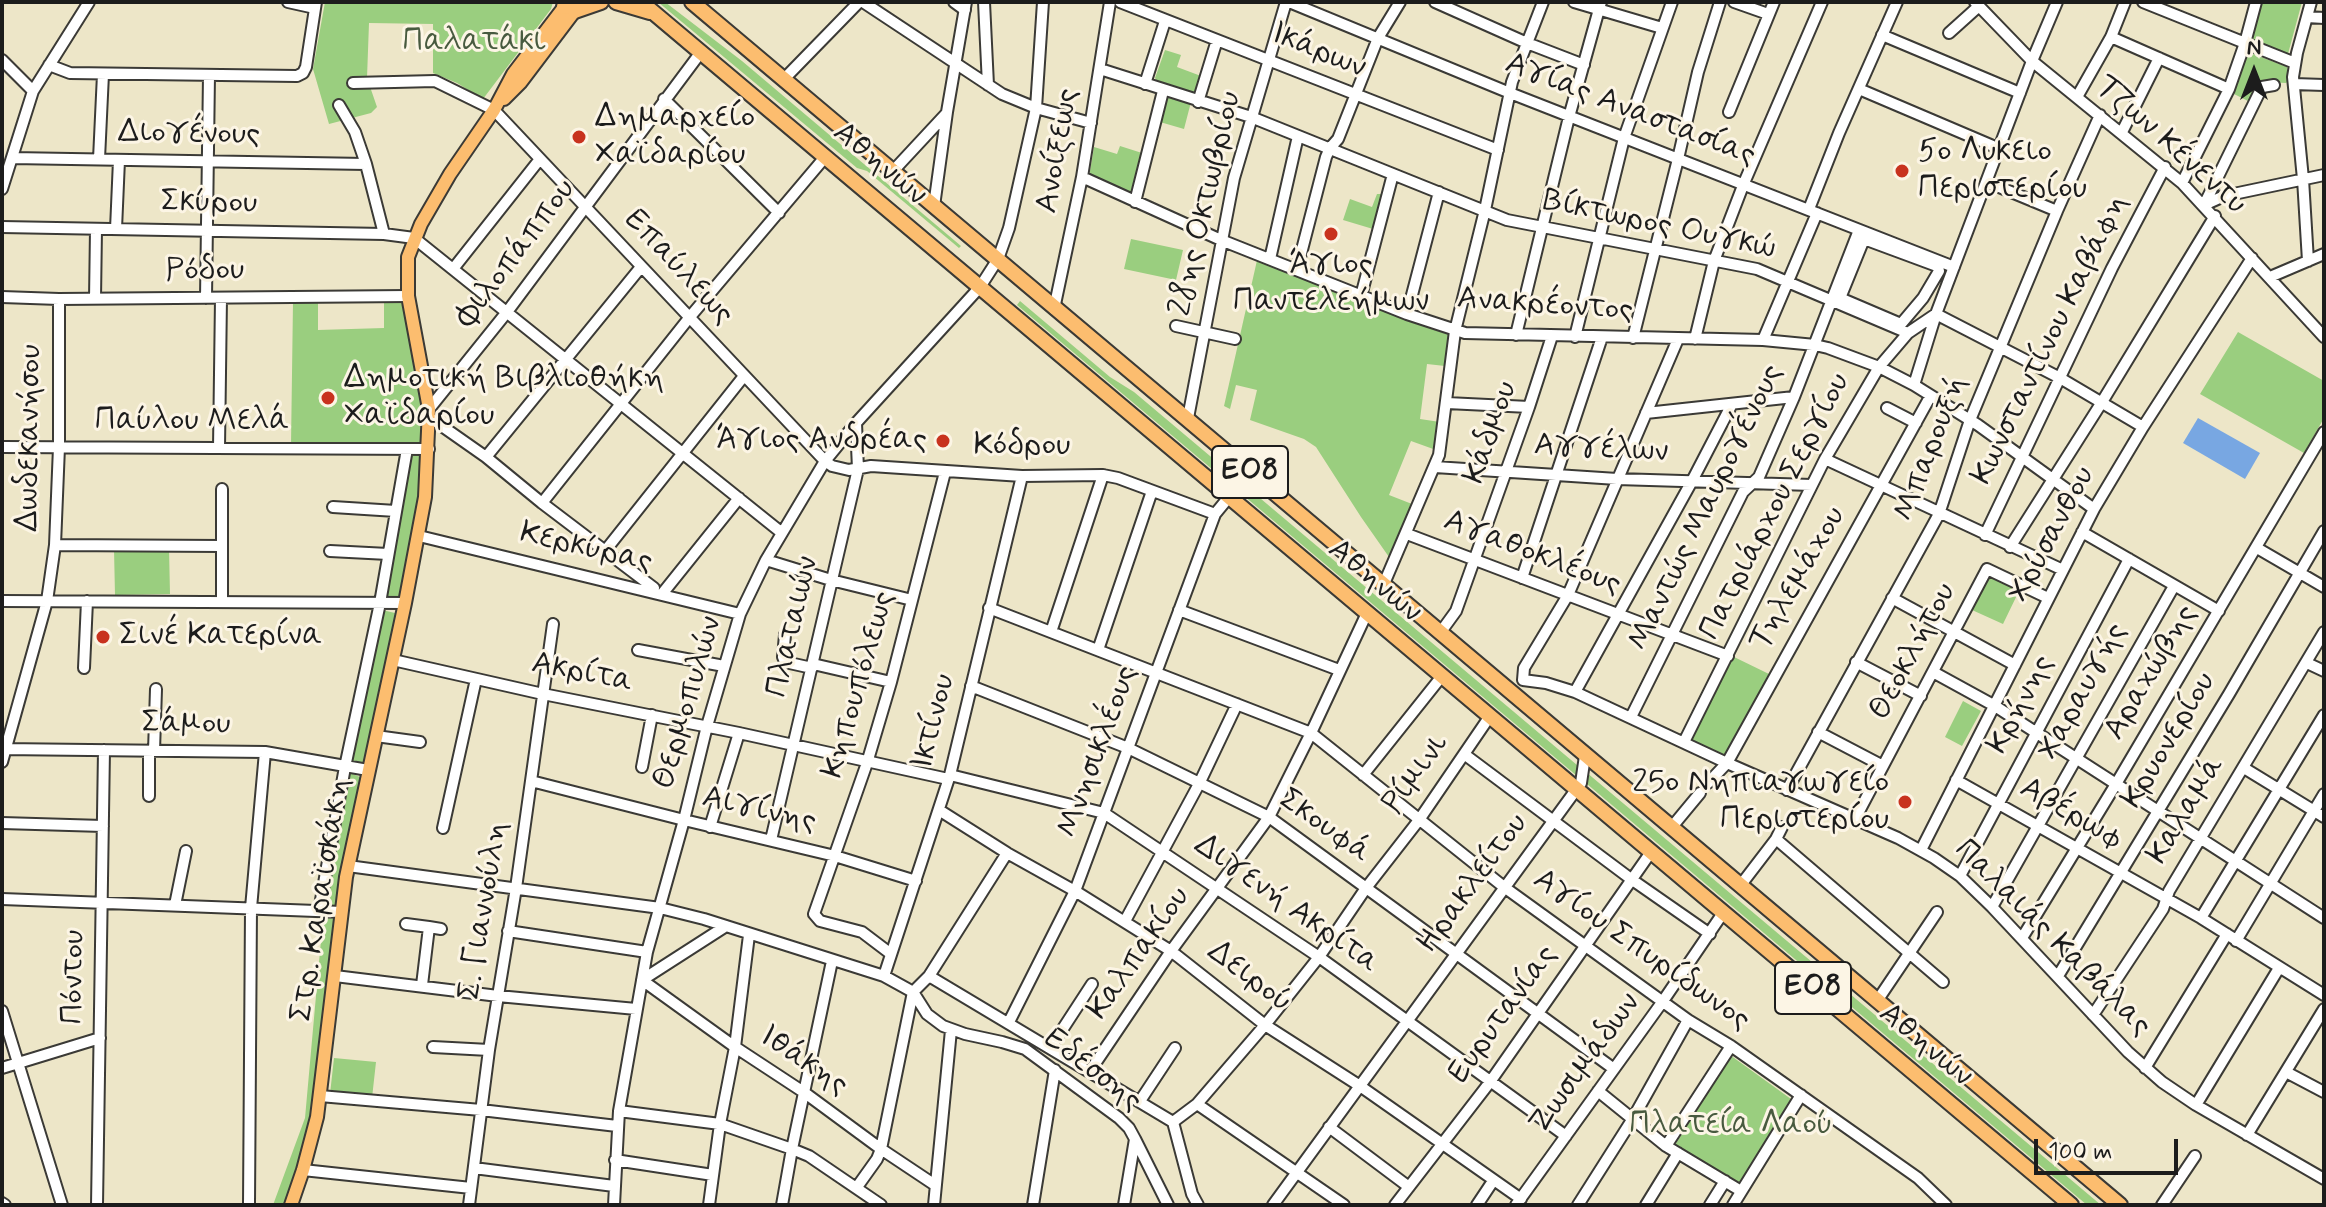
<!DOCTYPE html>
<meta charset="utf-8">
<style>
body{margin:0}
#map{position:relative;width:2326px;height:1207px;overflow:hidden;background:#ede6c8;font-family:Mynerve,sans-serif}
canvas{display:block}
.frame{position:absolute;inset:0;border:4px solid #1c1c1c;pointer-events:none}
.north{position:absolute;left:2214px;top:32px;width:80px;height:80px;-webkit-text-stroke:6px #fcf5e5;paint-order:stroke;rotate:0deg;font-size:22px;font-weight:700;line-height:32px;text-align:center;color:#1c1c1c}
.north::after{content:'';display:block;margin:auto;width:28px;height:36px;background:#1c1c1c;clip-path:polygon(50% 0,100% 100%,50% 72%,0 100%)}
.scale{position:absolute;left:2034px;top:1139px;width:144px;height:36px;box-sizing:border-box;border:4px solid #1c1c1c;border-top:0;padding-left:10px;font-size:24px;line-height:28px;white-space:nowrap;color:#1c1c1c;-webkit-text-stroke:6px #fcf5e5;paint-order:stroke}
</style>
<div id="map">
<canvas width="2326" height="1207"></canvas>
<div class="frame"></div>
<div class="north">N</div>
<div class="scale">100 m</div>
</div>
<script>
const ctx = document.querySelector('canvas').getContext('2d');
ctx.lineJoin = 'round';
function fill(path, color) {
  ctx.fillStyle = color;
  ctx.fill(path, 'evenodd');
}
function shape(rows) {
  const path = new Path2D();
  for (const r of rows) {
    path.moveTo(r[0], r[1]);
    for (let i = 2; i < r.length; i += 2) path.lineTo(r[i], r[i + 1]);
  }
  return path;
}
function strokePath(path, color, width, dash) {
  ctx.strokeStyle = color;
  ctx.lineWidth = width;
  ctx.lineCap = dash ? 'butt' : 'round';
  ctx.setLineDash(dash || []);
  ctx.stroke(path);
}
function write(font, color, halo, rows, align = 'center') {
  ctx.font = font + ' Mynerve,sans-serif';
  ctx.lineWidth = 6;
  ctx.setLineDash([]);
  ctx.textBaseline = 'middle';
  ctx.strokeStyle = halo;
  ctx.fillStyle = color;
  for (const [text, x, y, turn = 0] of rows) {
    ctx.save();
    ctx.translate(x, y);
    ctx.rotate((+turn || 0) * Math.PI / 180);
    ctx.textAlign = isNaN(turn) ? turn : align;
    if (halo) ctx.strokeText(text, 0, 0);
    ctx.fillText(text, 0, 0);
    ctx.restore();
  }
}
const green = shape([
 [325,2,553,2,551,9,483,99,457,83,433,73,433,24,369,23,367,78,377,107,371,113,329,124,313,69],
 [658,2,665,2,742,61,961,246,959,248,867,171,857,168],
 [2260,2,2302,2,2288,54,2252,41],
 [1165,50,1181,55,1177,67,1201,76,1196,98,1158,83,1155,78],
 [2248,52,2287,67,2288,81,2286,83,2267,82,2250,102,2234,94],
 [1167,95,1191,102,1184,129,1160,122,1159,119],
 [1120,146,1142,153,1130,194,1089,177,1094,147,1117,154],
 [1377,194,1382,194,1373,229,1343,220,1350,199,1372,207],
 [1131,239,1183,250,1176,280,1124,269],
 [1258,256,1450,330,1445,366,1427,364,1420,419,1440,422,1436,450,1411,441,1389,495,1412,504,1391,557,1389,557,1361,517,1316,447,1304,439,1250,420,1257,390,1236,385,1230,409,1224,406],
 [401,301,425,400,423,444,291,445,293,302,318,302,318,330,384,328,384,302],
 [1020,301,1110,377,1134,392,1577,765,1577,776,1017,305],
 [2238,332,2324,381,2324,418,2304,453,2200,394],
 [410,453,427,453,402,599,384,599],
 [169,548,170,594,115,595,114,549],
 [1988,576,2019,591,2003,624,1972,610],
 [382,610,395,613,368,770,350,763],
 [1732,656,1769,674,1728,757,1692,740],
 [1963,701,1981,711,1962,746,1945,737],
 [348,772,360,777,340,909,323,909],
 [1586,772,2101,1205,2087,1205,1587,784],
 [323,918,338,919,312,1118,284,1205,273,1205,305,1118],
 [1730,1055,1791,1099,1739,1185,1675,1145],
 [334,1058,376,1062,372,1098,330,1094]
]);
const water = shape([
 [2198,418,2260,453,2245,479,2183,443]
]);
const minor = shape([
 [288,2,315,8],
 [863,2,1002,94,1036,108,1091,123],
 [954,2,965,10],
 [984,2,988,85],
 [1120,2,1498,150],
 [1289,2,1510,93,1954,267],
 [1435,2,1527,43,1584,65],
 [1574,2,1662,28],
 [1734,2,1768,14],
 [1975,2,2032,61,2182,183,2324,337],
 [2143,2,2295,63],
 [2307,17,2324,18],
 [1949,33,1979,6],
 [1882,35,2020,93],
 [2111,37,2229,89],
 [2,60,33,91],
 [49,65,70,73,297,76,303,73,306,67,316,2],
 [1100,69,1251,117,1507,220,1757,269,1908,333],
 [784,79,859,2],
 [353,83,435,81,494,110,825,461,832,466,849,470,871,466,1022,476,1103,475,1118,478,1215,514],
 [1145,84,1165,21],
 [2294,84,2324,85],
 [1859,89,2000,149],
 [2077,97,2111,37,2125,2],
 [664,99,779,213],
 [1198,102,1217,40],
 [339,105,355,132,366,164,384,234],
 [1729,112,1774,2],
 [2122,132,2159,58],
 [12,158,366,164],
 [99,159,103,74],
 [893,171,946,114],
 [1082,177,1221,240,1407,314,1465,333,1763,340,1815,345,1828,348,1879,367,1914,385,1978,425,2094,509],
 [1987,182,2057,211],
 [2182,183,2229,89,2245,43,2256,2],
 [2,189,33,91,89,2],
 [1135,202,1163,91],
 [2204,205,2262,87,2274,85],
 [2204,205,2224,196,2324,175],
 [934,206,947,112,966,2],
 [1809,209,1839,133,1897,2],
 [2,227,384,234,414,238,782,533],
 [116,229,119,160],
 [1864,239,1937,266,1939,271,1923,298,1901,324,1840,298,1864,239],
 [1270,259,1298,136],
 [2308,261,2303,179,2293,77,2297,53,2311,2],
 [453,269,540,159],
 [1297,269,1326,157,1330,148,1338,139,1378,38,1400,2],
 [2270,277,2324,254],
 [1361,296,1393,174],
 [2,297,59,299,408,296],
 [206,298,209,75],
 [95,299,96,229],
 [1054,309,1082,177,1110,2],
 [1407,314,1439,192],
 [1936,314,2060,378,2143,427],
 [1176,326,1235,339],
 [1516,335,1569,117,1601,2],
 [1575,337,1624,138,1672,2],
 [1633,338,1678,159,1698,72,1720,2],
 [1695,339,1714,261,1744,183,1822,2],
 [1763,340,1817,213],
 [1914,385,1936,314,2032,61,2057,2],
 [1447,403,1529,407],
 [1887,408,1916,423],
 [429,409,507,312,701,52],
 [1646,413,1794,397],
 [429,417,486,457,542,503,654,588],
 [1188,418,1234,178,1286,2],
 [2,447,429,449],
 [219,448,221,298],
 [486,457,641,267],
 [1825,459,2063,570],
 [1435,467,1617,479,1812,485],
 [542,503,689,318,826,156],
 [333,507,396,511],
 [2082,532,2219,611],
 [1407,534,1728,656],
 [1985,535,2112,268,2165,167],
 [419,536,740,614],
 [55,545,222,546],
 [2010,547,2102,402,2215,216],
 [2257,548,2324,587],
 [330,551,388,554],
 [605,551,744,376],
 [766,560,831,580,912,600],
 [1522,578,1602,337],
 [1383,586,1439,455,1455,331,1485,210,1512,82,1543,2],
 [662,594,739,498],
 [1892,598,2015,665],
 [2,601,405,603],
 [222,602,222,489],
 [989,608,1311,733,1504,887,1688,1020,1731,1046,1918,1178,1946,1205],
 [1179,610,1339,670],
 [1051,632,1103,475],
 [1440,633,1456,611,1529,407,1552,336],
 [785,635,783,657,785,662,812,668],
 [638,650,724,666],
 [1098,650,1152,491],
 [393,660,543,694,739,733,948,779],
 [1856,662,1921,696],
 [2307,663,2324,671],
 [813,664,891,682],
 [84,668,87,601],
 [1933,672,1995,706,2324,918],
 [1523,680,1546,683,1575,692,1727,763,1898,838,1934,858,1960,876,1992,907,2128,1052,2162,1082,2196,1105,2324,1179],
 [1523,680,1524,668,1568,595,1678,339],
 [971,686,1128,748,1269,817,1614,1069],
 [1575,692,1692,481,1732,404],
 [1631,717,1743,492,1759,477,1794,397,1859,230],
 [1818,732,1883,766],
 [376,736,420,742],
 [1684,742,1825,459,1879,367,1908,333,1936,314],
 [2,749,265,752,368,770],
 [154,751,156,689],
 [1464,754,1631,879,1710,934],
 [2,762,47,601,55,545,59,447,59,299],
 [642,767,652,715],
 [2244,768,2324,817],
 [950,775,1104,813,1319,957,1566,1136],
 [1363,775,1442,676],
 [1956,780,2201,918,2324,995],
 [531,781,684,820,835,856,916,881],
 [1708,783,1727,763,1930,397],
 [1787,790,1939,514,1970,420,2057,211,2100,115],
 [149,796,149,751],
 [939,810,1007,853,1075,891,1171,951,1265,1025,1360,1086,1521,1199],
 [1855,819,1987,569,2048,598],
 [2,823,103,826],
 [710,827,739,733],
 [443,828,476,679],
 [1671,828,1700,793],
 [1776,839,1943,982],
 [771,840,858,469,856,423],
 [1921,850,2094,509,2143,427,2252,258],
 [348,866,660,908,704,919,884,976,913,992,927,1014,943,1026,965,1034,1002,1042,1025,1049,1119,1118,1129,1128,1135,1139,1168,1205],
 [1960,876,2129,559],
 [1740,886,1776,839,1782,827],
 [2,899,342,912],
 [175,905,186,851],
 [1992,907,2174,586],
 [319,911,345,767,380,603,407,449],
 [2201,918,2324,715],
 [1125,921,1199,784,1237,704],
 [406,924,429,927,422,985],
 [726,926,642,980,735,1047,805,1093,881,1149,935,1185],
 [429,927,441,929],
 [508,931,647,952],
 [2022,938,2116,784,2324,432],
 [2236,941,2324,794],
 [891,954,862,932,820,921,814,914,867,763,891,682,945,472],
 [335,976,498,996,636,1009],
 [884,976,950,775,1022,476],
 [929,976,1173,1122,1192,1194,1198,1205],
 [2058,976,2229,694,2324,531],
 [913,992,929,976,1007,853],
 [1877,1001,1937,912],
 [2,1011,62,1205],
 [2093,1015,2163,909,2169,891,2324,632],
 [1009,1022,1075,891,1215,514,1229,497],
 [433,1047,489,1050],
 [1051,1047,1092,984],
 [2,1068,100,1038],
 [2145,1068,2227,934],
 [1090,1071,1171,951,1269,817,1311,733,1367,613],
 [2286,1072,2324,1092],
 [1598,1091,1666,1146,1741,1191],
 [320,1096,481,1110,617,1126],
 [1140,1101,1175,1048],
 [1197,1104,1344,1205],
 [2196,1105,2279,968],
 [619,1111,720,1124,792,1149,809,1156,881,1205],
 [1173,1122,1197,1104,1265,1025,1319,957,1366,888,1419,820,1490,716],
 [1329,1127,1409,1187],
 [2247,1135,2324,1009],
 [1666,1146,1731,1046],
 [615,1160,713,1175],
 [474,1168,614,1186],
 [303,1170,471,1188],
 [857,1187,877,1159,881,1149,913,992],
 [2,1203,5,1205],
 [97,1205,104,750],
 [249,1205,251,908,265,752],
 [469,1205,489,1050,516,888,553,624],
 [614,1205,619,1111,647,952,684,820,707,726,740,614,766,560,825,461,856,423,980,287,998,259,1009,228,1036,108,1043,2],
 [709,1205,720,1124,735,1047,749,935],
 [782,1205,792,1149,832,961],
 [934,1205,951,1030],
 [1033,1205,1055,1070],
 [1124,1205,1135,1139],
 [1273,1205,1581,783,1585,756],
 [1395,1205,1490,1082,1651,852],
 [1477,1205,1493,1181],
 [1516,1205,1663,1001,1723,913],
 [1578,1205,1632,1120,1688,1020],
 [1646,1205,1678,1153],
 [1710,1205,1725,1181],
 [1733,1205,1801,1095],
 [2162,1205,2195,1156]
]);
const major = shape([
 [504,99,521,82,580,4],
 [291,1205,303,1170,317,1117,346,877,405,603,425,497,429,409,408,296,408,257,421,224,450,174,494,110,513,74,568,2]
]);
const highway = shape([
 [616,2,650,12],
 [641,2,2071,1205],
 [692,2,2120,1205],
 [564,7,565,2],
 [575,11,601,2]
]);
const markers = [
 [579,137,8,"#c8321e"],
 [1902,171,8,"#c8321e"],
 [1331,234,8,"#c8321e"],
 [328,398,8,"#c8321e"],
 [943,441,8,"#c8321e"],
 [103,637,8,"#c8321e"],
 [1905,802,8,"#c8321e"]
];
const shields = [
 [1250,472,76],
 [1813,988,76]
];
const shieldNames = [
 ["ΕΟ8",1250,472],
 ["ΕΟ8",1813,988]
];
const parkNames = [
 ["Παλατάκι",474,43],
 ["Πλατεία Λαού",1731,1126]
];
const streetNames = [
 ["Ικάρων",1318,52,22],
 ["Αγίας Αναστασίας",1630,111,21],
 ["Διογένους",189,135,1],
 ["Τζων Κένεντυ",2170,146,42],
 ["Ανοίξεως",1059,151,-80],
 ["Αθηνών",879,165,40],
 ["Σκύρου",209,204,1],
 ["28ης Οκτωβρίου",1207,204,-77],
 ["Βίκτωρος Ουγκώ",1659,226,12],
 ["Φιλοπάππου",517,254,-53],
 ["Επαύλεως",678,268,47],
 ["Ρόδου",205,272,-1],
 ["Ανακρέοντος",1545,306,4],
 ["Κωνσταντίνου Καβάφη",2051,340,-64],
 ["Παύλου Μελά",192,422],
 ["Κάδμου",1492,433,-71],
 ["Δωδεκανήσου",31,438,-89],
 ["Κόδρου",1022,447],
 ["Μπαρουξή",1932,449,-69],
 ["Αγγέλων",1601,450,3],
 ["Πατριάρχου Σεργίου",1776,507,-63],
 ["Μαντώς Μαυρογένους",1707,508,-64],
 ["Χρύσανθου",2053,535,-62],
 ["Κερκύρας",586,549,13],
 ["Αγαθοκλέους",1532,554,21],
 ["Τηλεμάχου",1799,579,-60],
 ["Αθηνών",1374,582,40],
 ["Πλαταιών",794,627,-77],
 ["Θεοκλήτου",1914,652,-62],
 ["Αραχώβης",2152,673,-59],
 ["Ακρίτα",582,674,11],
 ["Κηπουπόλεως",860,685,-74],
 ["Χαραυγής",2084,692,-61],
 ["Θερμοπυλών",689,703,-74],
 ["Κρήνης",2022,705,-62],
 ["Ικτίνου",935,722,-76],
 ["Σάμου",186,725,1],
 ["Κρυονερίου",2170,741,-59],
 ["Μνησικλέους",1099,752,-70],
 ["Ρίμινι",1417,775,-55],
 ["Αιγίνης",759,811,13],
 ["Καλαμά",2187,811,-59],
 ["Αβέρωφ",2071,815,30],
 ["Σκουφά",1324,827,35],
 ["Ηρακλείτου",1474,884,-54],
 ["Στρ. Καραϊσκάκη",322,900,-81],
 ["Διγενή Ακρίτα",1286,905,35],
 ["Σ. Γιαννούλη",485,911,-81],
 ["Παλαιάς Καβάλας",2052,939,45],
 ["Αγίου Σπυρίδωνος",1641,951,35],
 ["Καλπακίου",1140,954,-55],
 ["Πόντου",75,977,-89],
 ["Δειρού",1249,978,37],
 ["Ευρυτανίας",1504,1015,-54],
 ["Αθηνών",1925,1046,40],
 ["Ιθάκης",803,1062,34],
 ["Ζωσιμάδων",1586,1064,-54],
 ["Εδέσσης",1092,1071,38]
];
const poiNames = [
 ["Δημαρχείο",595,119],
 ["Χαϊδαρίου",595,156],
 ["5ο Λυκειο",1918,153],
 ["Περιστερίου",1918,190],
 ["Άγιος",1331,266,"center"],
 ["Παντελεήμων",1331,303,"center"],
 ["Δημοτική Βιβλιοθήκη",344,380],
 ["Χαϊδαρίου",344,417],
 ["Άγιος Ανδρέας",927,441,"right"],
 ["Σινέ Κατερίνα",119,637],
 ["25ο Νηπιαγωγείο",1889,784,"right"],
 ["Περιστερίου",1889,821,"right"]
];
fill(green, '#9ace7f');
fill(water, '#78a7e2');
strokePath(minor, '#3b3a36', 14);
strokePath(major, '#3b3a36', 16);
strokePath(highway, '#3b3a36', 18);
strokePath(minor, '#fff', 10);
strokePath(major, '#fcbd6f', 12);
strokePath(highway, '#fcbd6f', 14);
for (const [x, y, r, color] of markers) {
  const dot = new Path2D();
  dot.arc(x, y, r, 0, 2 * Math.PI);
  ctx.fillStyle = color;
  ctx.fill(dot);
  strokePath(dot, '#fcf5e5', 3);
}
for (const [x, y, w] of shields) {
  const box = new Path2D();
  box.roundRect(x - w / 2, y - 26, w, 52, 6);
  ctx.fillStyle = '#fcf5e5';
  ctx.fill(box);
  strokePath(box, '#1c1c1c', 2);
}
write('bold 30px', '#1c1c1c', null, shieldNames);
write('32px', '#485a3f', '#fcf5e5', parkNames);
write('32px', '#1c1c1c', '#fcf5e5', streetNames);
write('32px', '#1c1c1c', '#fcf5e5', poiNames, 'left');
</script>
